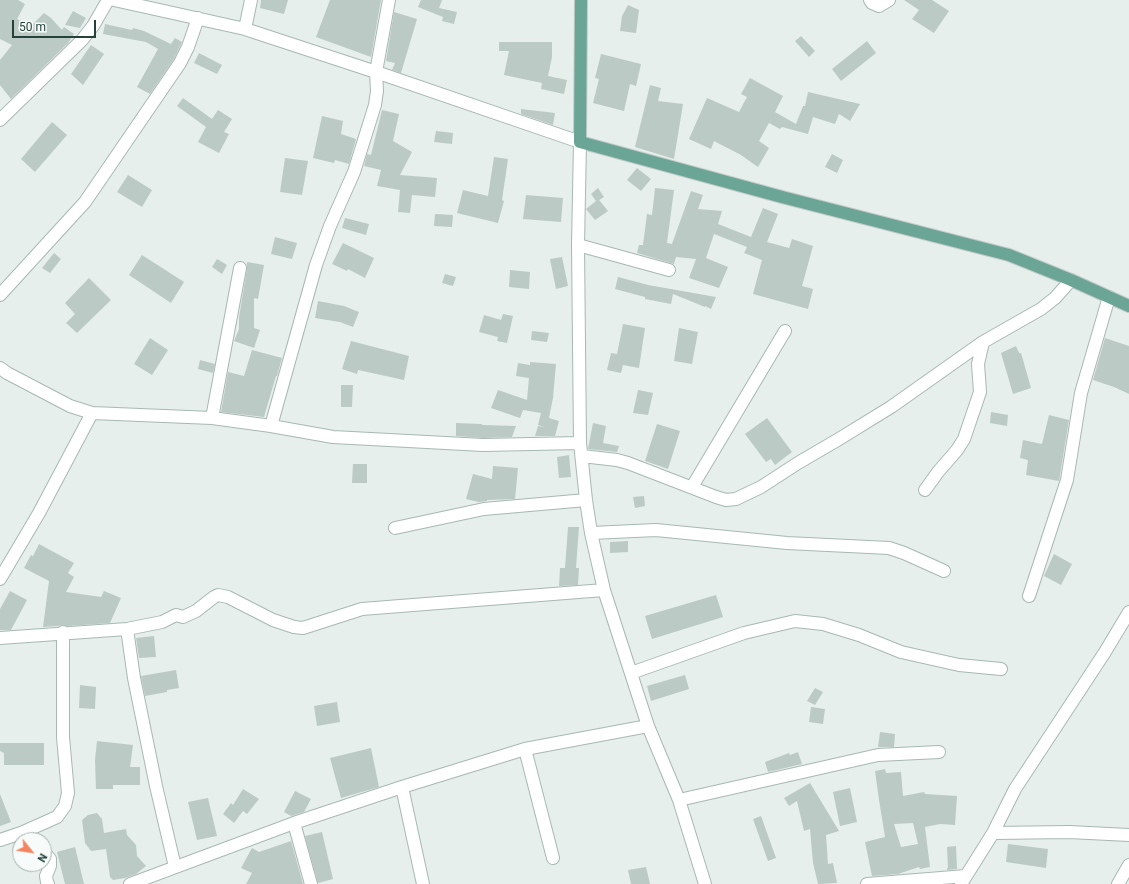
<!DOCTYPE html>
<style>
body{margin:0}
#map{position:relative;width:1129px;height:884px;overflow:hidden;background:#e6efeb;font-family:Roboto,sans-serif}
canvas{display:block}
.north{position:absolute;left:12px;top:832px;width:40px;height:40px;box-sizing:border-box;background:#f7fbf9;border:1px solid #a3b1ad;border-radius:50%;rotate:120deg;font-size:11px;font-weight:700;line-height:16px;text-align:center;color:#24423a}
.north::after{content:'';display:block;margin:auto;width:14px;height:18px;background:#f4845f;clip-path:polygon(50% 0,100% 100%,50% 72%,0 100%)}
.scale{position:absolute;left:12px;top:20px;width:84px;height:18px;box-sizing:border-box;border:2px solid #24423a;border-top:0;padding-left:5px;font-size:12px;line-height:14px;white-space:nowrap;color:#24423a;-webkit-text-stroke:3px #f7fbf9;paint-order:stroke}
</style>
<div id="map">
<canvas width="1129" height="884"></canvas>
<div class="north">N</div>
<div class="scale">50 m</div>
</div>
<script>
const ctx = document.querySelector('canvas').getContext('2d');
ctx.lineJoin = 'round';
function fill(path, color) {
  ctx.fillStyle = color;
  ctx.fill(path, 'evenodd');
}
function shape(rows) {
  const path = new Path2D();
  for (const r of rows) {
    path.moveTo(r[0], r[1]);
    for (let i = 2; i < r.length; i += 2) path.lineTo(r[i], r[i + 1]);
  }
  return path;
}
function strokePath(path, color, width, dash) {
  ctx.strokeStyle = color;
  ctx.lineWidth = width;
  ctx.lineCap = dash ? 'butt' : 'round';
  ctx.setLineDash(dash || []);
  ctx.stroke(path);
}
const building = shape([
 [0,0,18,0,25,4,17,19,32,25,44,13,51,18,62,30,64,27,74,34,68,43,11,99,0,85,0,60,12,45,0,39],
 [261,0,288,0,284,14,260,8],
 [330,0,381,0,371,57,316,37],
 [421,0,442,0,439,8,457,12,454,24,442,21,443,17,418,7],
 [904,0,932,0,949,11,934,33,912,19,919,10],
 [628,5,639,10,636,33,620,31,622,16],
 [73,11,86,18,80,28,65,25],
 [394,12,417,19,401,73,392,70,395,63,386,61],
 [105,24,132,30,133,28,144,31,171,44,175,38,182,42,174,59,150,94,137,87,158,49,146,42,103,34],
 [801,36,815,51,809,57,795,41],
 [867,41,876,53,841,81,832,69],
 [499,42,552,42,552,57,548,76,567,80,564,94,541,89,542,83,504,75,509,51,499,51],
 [91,45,104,54,83,85,71,74],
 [199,53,222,65,217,74,194,63],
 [601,54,641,64,636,86,630,84,624,111,593,103,599,79,595,78],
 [750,78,783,96,775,112,796,124,803,106,805,106,808,92,860,104,850,121,839,114,835,124,813,117,808,134,782,127,780,129,769,123,759,141,769,148,758,167,741,155,714,141,711,149,689,139,707,98,739,112,747,97,741,94],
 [650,85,661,88,658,101,683,104,674,159,635,147],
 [183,98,212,119,218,110,232,119,224,132,229,134,219,153,198,142,206,127,177,106],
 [521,109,555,113,553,125,521,114],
 [382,110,399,114,393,141,412,152,400,175,437,178,435,197,412,195,410,213,398,212,400,190,377,186,381,170,364,166,367,154,371,155],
 [322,116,343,121,341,134,356,139,349,164,335,160,334,163,313,158],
 [52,122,67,135,35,172,21,159],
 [436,131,453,133,452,144,434,142],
 [832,154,843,160,837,173,825,167],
 [494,157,508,159,502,200,504,201,498,223,457,213,463,190,488,196],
 [285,158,308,161,302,195,280,192],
 [637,168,651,179,641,191,627,180],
 [128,175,152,190,142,207,117,192],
 [598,188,604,197,599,200,608,211,595,220,586,209,596,201,591,194],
 [655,188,674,190,667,243,672,244,691,191,703,195,698,209,722,211,718,224,751,237,763,208,778,214,767,242,789,248,792,239,813,246,802,286,813,289,808,309,753,294,762,260,744,253,747,247,714,234,706,258,728,267,719,288,689,278,696,259,676,257,674,264,637,253,639,245,643,245,647,214,652,215],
 [526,195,563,198,561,222,523,219],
 [435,214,453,215,452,227,434,226],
 [345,218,369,224,366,235,342,228],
 [275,237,297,243,292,259,271,254],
 [343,243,374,258,365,278,348,269,347,271,332,264],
 [54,253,61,259,50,273,42,268],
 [142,255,184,282,171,303,129,275],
 [562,257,568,286,556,289,550,259],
 [217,259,227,265,222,274,212,267],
 [247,262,264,265,258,299,254,298,254,328,260,330,254,348,234,341,239,329,239,317,247,269],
 [510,270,530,272,529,289,509,287],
 [445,274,456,277,453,286,442,283],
 [618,277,648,285,716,297,711,309,705,306,705,307,673,294,671,304,645,299,645,297,615,289],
 [89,278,111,300,77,333,66,323,75,314,65,303],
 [318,301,344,306,359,312,353,327,340,322,315,318],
 [503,314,513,316,507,343,497,341,498,337,479,332,484,315,501,320],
 [623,324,645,328,639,368,623,365,621,373,607,370,611,353,617,354],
 [679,328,698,332,692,364,674,361],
 [532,331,549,333,547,342,531,340],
 [150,338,168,350,152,375,134,364],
 [1105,338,1129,346,1129,394,1114,387,1093,380],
 [351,341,409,356,404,380,358,370,357,374,342,369],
 [1016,346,1019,353,1021,353,1031,388,1013,394,1001,353],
 [252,350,282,358,277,376,276,376,264,417,221,412,228,372,244,376],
 [200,360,215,364,213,373,198,369],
 [530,362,556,364,553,398,549,418,559,421,555,436,535,436,538,426,544,427,538,425,541,413,523,410,520,418,491,408,498,390,527,400,529,378,516,376,518,363,530,365],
 [341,385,353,385,352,407,341,407],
 [638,390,653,393,648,415,633,413],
 [991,412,1008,415,1007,426,990,423],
 [1049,415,1069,420,1059,481,1026,475,1028,460,1020,458,1023,440,1042,444],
 [767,418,792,452,775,465,771,459,766,462,745,434],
 [456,423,482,424,482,425,516,426,512,437,483,438,456,436],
 [593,423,606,426,603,443,619,446,617,452,588,449],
 [657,424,680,431,668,469,645,461],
 [569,455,571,477,559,478,557,457],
 [353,464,367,464,367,483,352,483],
 [493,466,518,468,515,499,487,500,487,501,479,502,466,499,473,474,492,479],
 [644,496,645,506,635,508,633,497],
 [568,527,579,527,576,568,579,568,578,585,559,586,560,568,565,568],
 [628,541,628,552,610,553,610,542],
 [39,544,74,563,68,573,74,577,66,592,101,597,104,591,121,598,110,623,67,626,63,625,58,626,43,627,49,581,24,568,31,555,33,556],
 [1054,554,1072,564,1061,585,1044,576],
 [10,591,27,600,11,630,0,630,0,609],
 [716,595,723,617,652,639,645,616],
 [154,636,156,657,139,658,136,638],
 [176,670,179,688,167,690,167,692,145,696,141,676],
 [685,675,689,689,651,701,647,686],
 [80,685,96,687,95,709,79,708],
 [815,688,823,692,815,705,807,701],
 [337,702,340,722,317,726,314,706],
 [811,707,825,709,823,724,809,722],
 [880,732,895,734,894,747,878,747],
 [97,741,133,745,130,767,140,767,140,785,113,785,113,789,96,789,95,760],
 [0,743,44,743,44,765,4,765,4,753,0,751],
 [371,748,379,787,341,798,330,758],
 [798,752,802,764,768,772,765,762,789,753,790,755],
 [885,769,886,773,901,772,903,796,924,792,925,794,957,796,955,825,940,824,925,827,930,867,920,869,919,867,898,874,872,876,865,842,885,837,879,800,875,771],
 [913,823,918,844,901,847,894,824],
 [810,783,839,831,826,835,828,864,833,863,837,883,818,884,813,863,810,829,804,831,797,801,789,806,784,798],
 [850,788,857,822,840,826,833,792],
 [243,789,259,799,247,814,243,811,234,823,223,814,231,803,233,805],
 [295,791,311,799,304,812,291,816,284,812],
 [0,794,11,822,0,826],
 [208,798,217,836,197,840,188,802],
 [97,813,102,819,104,833,126,829,127,835,136,845,137,856,146,866,136,874,125,878,113,880,110,877,106,849,91,851,85,843,82,820,88,815],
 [761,816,776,858,768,861,753,819],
 [322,832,333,879,318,883,305,836],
 [291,841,303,884,246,884,252,873,241,868,252,848,259,852],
 [1008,844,1048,849,1046,868,1006,862],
 [956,846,957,869,947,870,947,868,948,868,947,847],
 [75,847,84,884,65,884,57,852],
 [646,867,650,884,631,884,628,870]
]);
const minor = shape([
 [114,0,245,29,376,72,580,142,578,245,580,443,586,500,591,533,604,590,648,726,679,800,705,884],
 [870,0,872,3,879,6,889,0],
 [245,29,251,0],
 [0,120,82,40,93,26,108,0],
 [578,245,669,270],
 [0,295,85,202,180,63,188,47,198,18],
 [0,368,7,373,70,406,92,413,212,418,271,426,333,437,483,445,580,443],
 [212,418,240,268],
 [271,426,316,265,330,226,354,172,375,105,377,91,376,72,389,0],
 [582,456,617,460,628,463,716,497,726,500,736,499,761,487,798,463,839,439,891,407,983,342,1041,309,1055,298,1071,280],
 [692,487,785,331],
 [925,490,938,472,957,450,964,439,980,392,978,364,983,342],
 [395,528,484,509,586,500],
 [591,533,656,530,787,543,889,548,904,553,944,571],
 [0,579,39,513,92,413],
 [1029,596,1067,480,1081,393,1109,297],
 [127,629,134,678,156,786,175,867],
 [0,638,127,629,162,622,176,615,183,617,196,611,214,597,218,595,228,597,273,620,294,627,303,628,362,609,604,590],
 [631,673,744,633,795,621,823,624,859,635,901,652,959,665,1001,669],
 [525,749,553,858],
 [402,787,423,884],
 [679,800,878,755,939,752],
 [294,823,311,884],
 [993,833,1069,832,1129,835],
 [0,840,21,833,57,817,65,806,68,793,63,737,63,632],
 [44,852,50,859,50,866,46,876,47,882,48,884],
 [130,884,294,823,402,787,525,749,648,726],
 [867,884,966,876],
 [961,884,993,833,1015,789,1105,652,1129,612],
 [1118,884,1129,865]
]);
const major = shape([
 [581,0,580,142,782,197,1009,255,1071,280,1129,306]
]);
fill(building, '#bbcac4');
strokePath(minor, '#a8b8b2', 14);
strokePath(major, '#c2cac8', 14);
strokePath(minor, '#fff', 12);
strokePath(major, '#6aa596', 12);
</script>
